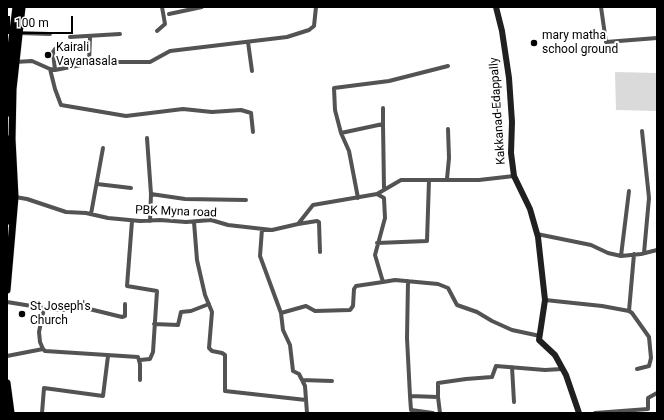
<!DOCTYPE html>
<style>
body{margin:0}
#map{position:relative;width:664px;height:420px;overflow:hidden;background:#fff;font-family:Roboto,sans-serif}
canvas{display:block}
.frame{position:absolute;inset:0;border:8px solid #000;pointer-events:none}
.scale{position:absolute;left:8px;top:16px;width:65px;height:18px;box-sizing:border-box;border:2px solid #000;border-top:0;padding-left:5px;font-size:12px;line-height:14px;white-space:nowrap;color:#000;-webkit-text-stroke:3px #fff;paint-order:stroke}
</style>
<div id="map">
<canvas width="664" height="420"></canvas>
<div class="frame"></div>
<div class="scale">100 m</div>
</div>
<script>
const ctx = document.querySelector('canvas').getContext('2d');
ctx.lineJoin = 'round';
function fill(path, color) {
  ctx.fillStyle = color;
  ctx.fill(path, 'evenodd');
}
function shape(rows) {
  const path = new Path2D();
  for (const r of rows) {
    path.moveTo(r[0], r[1]);
    for (let i = 2; i < r.length; i += 2) path.lineTo(r[i], r[i + 1]);
  }
  return path;
}
function strokePath(path, color, width, dash) {
  ctx.strokeStyle = color;
  ctx.lineWidth = width;
  ctx.lineCap = dash ? 'butt' : 'round';
  ctx.setLineDash(dash || []);
  ctx.stroke(path);
}
function write(font, color, halo, rows, align = 'center') {
  ctx.font = font + ' Roboto,sans-serif';
  ctx.lineWidth = 4;
  ctx.setLineDash([]);
  ctx.textBaseline = 'middle';
  ctx.strokeStyle = halo;
  ctx.fillStyle = color;
  for (const [text, x, y, turn = 0] of rows) {
    ctx.save();
    ctx.translate(x, y);
    ctx.rotate((+turn || 0) * Math.PI / 180);
    ctx.textAlign = isNaN(turn) ? turn : align;
    if (halo) ctx.strokeText(text, 0, 0);
    ctx.fillText(text, 0, 0);
    ctx.restore();
  }
}
const green = shape([
 [615,72,657,73,657,111,616,110]
]);
const street = shape([
 [601,7,606,42,657,38],
 [169,14,202,7],
 [157,31,165,24,162,7],
 [20,33,50,34],
 [70,37,120,34],
 [248,42,252,71],
 [15,62,32,61,50,69,55,70,97,62,150,62,170,51,287,37,309,30,314,26,316,7],
 [89,63,90,37],
 [50,69,55,89,61,105,126,116,183,109,212,112,241,110,251,113,253,132],
 [55,70,53,52,55,49,59,49],
 [383,108,383,124],
 [642,131,649,198,644,253],
 [341,133,383,124,384,188],
 [147,138,151,194,150,221],
 [447,179,449,158,448,129],
 [97,184,131,188],
 [151,194,185,199,246,200],
 [377,194,384,198,385,218,375,255,383,282,395,280,438,284,448,288,457,305,477,312,492,321,512,330,540,336],
 [15,197,27,199,66,212,86,213,108,218,140,221,160,220,186,222,211,220,228,225,272,230,298,224,313,205,377,194,401,180,479,180,514,176],
 [358,198,349,151,341,133,335,110,334,88,389,81,448,66],
 [91,214,103,148],
 [132,221,127,286,157,291,153,352,150,359,140,360],
 [194,222,197,260,205,295,212,312,209,348,212,351,222,353,225,355,225,391,306,400],
 [298,224,317,221,319,222,320,252],
 [262,229,260,256,281,313,283,330,290,345,293,371,299,374,305,386,307,413],
 [537,234,591,245,608,253,621,256,641,254,657,250],
 [377,243,427,241,429,180],
 [621,256,629,191],
 [408,281,407,338,410,396,438,397,440,413],
 [545,300,602,306,629,311,632,313,649,337,651,358,649,366,637,369],
 [7,302,44,308],
 [629,311,634,254],
 [281,313,306,306,315,311,350,310,353,306,354,289,356,286,383,282],
 [154,324,178,325,181,312,191,311,209,304],
 [43,349,40,342,39,332,44,308,64,310,69,306,73,305,122,317,125,316,125,304],
 [7,356,43,349,45,351,138,357,140,364,140,380],
 [512,367,514,402],
 [302,380,332,381],
 [410,396,411,410,433,413],
 [438,397,438,383,466,379,492,377,496,366,545,370,562,369],
 [42,413,44,388,103,396,108,356],
 [595,413,648,409,648,398,657,393]
]);
const secondary = shape([
 [496,7,502,31,509,78,512,122,511,153,514,176,530,209,538,237,545,300,539,340,555,355,566,375,579,413]
]);
const primary = shape([
 [8,113,9,63,16,7],
 [8,221,10,198,8,139],
 [7,290,15,197,12,139,13,89,22,7],
 [7,383,11,413]
]);
const markers = [
 [534,43,4,"#000"],
 [48,55,4,"#000"],
 [22,314,4,"#000"]
];
const poiNames = [
 ["mary matha",542,36],
 ["school ground",542,50],
 ["Kairali",56,48],
 ["Vayanasala",56,62],
 ["St Joseph's",30,307],
 ["Church",30,321]
];
const streetNames = [
 ["Kakkanad-Edappally",498,111,-94],
 ["PBK Myna road",176,212,2]
];
fill(green, '#dadada');
strokePath(primary, '#dbdbdb', 8);
strokePath(street, '#535353', 4);
strokePath(secondary, '#202020', 6);
strokePath(primary, '#000', 7);
for (const [x, y, r, color] of markers) {
  const dot = new Path2D();
  dot.arc(x, y, r, 0, 2 * Math.PI);
  ctx.fillStyle = color;
  ctx.fill(dot);
  strokePath(dot, '#fff', 1.5);
}
write('12px', '#000', '#fff', poiNames, 'left');
write('12px', '#000', '#fff', streetNames);
</script>
